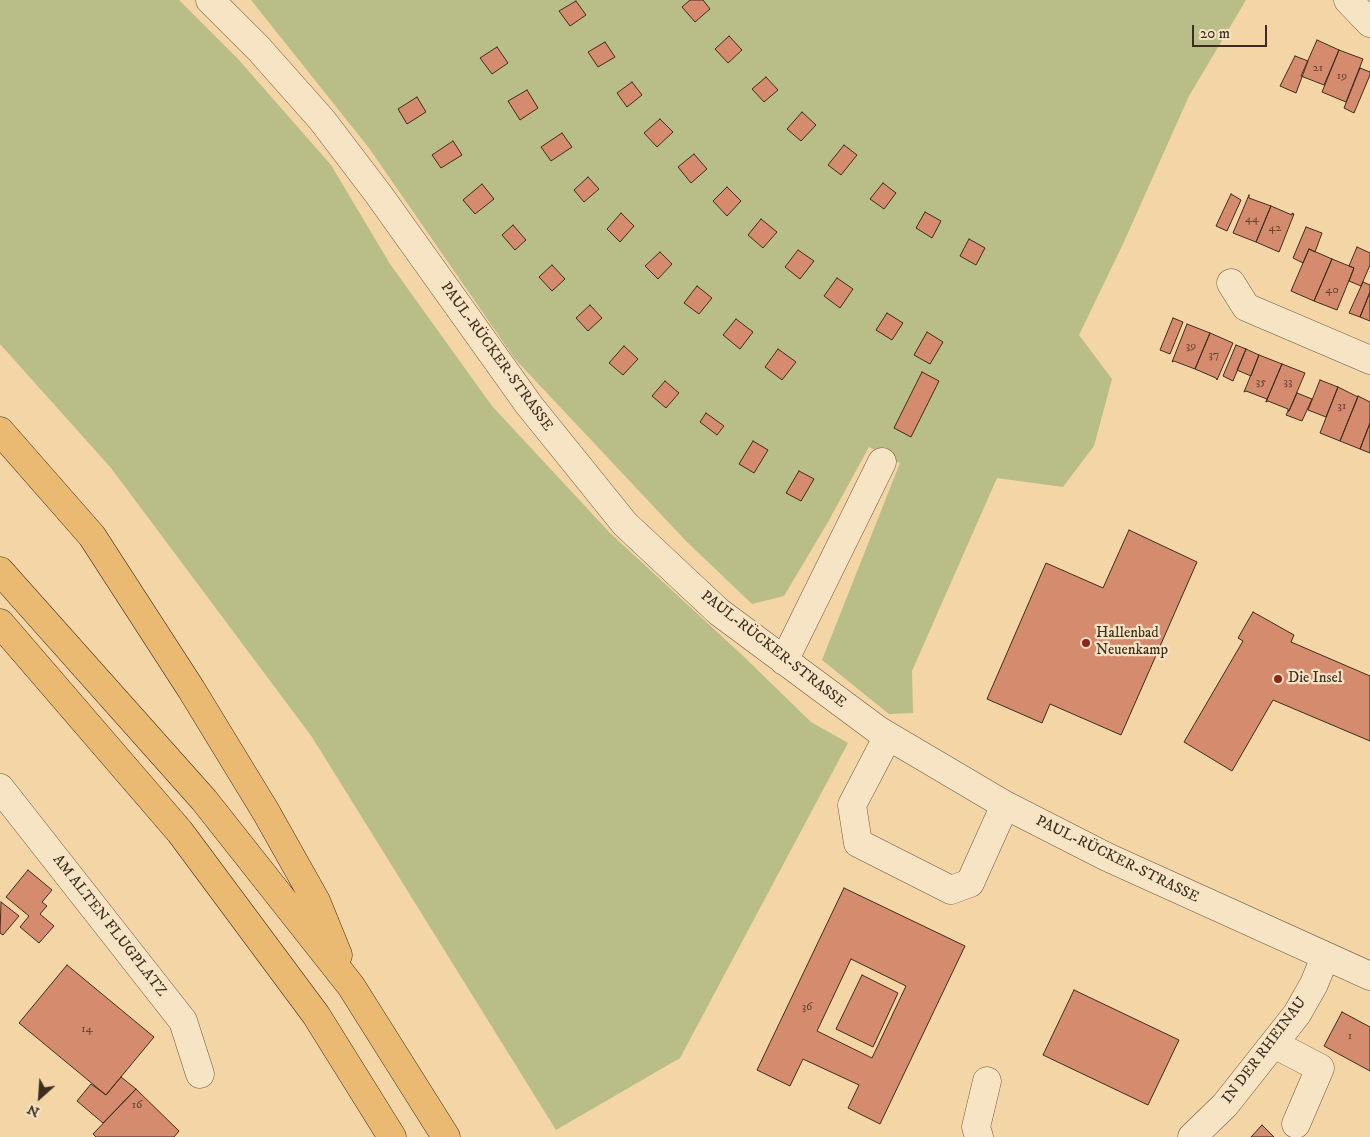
<!DOCTYPE html>
<meta charset="utf-8">
<style>
body{margin:0}
#map{position:relative;width:1370px;height:1137px;overflow:hidden;background:#f3d5a6;font-family:"IM FELL DW Pica",serif}
canvas{display:block}
.north{position:absolute;left:15px;top:1072px;width:50px;height:50px;-webkit-text-stroke:4px #f7e4c5;paint-order:stroke;rotate:206deg;font-size:14px;font-weight:700;line-height:20px;text-align:center;color:#3e2d1e}
.north::after{content:'';display:block;margin:auto;width:18px;height:22px;background:#3e2d1e;clip-path:polygon(50% 0,100% 100%,50% 72%,0 100%)}
.scale{position:absolute;left:1192px;top:25px;width:75px;height:22px;box-sizing:border-box;border:2px solid #3e2d1e;border-top:0;padding-left:6px;font-size:15px;line-height:18px;white-space:nowrap;color:#3e2d1e;-webkit-text-stroke:4px #f7e4c5;paint-order:stroke}
</style>
<div id="map">
<canvas width="1370" height="1137"></canvas>
<div class="north">N</div>
<div class="scale">20 m</div>
</div>
<script>
const ctx = document.querySelector('canvas').getContext('2d');
ctx.lineJoin = 'round';
function fill(path, color) {
  ctx.fillStyle = color;
  ctx.fill(path, 'evenodd');
}
function shape(rows) {
  const path = new Path2D();
  for (const r of rows) {
    path.moveTo(r[0], r[1]);
    for (let i = 2; i < r.length; i += 2) path.lineTo(r[i], r[i + 1]);
  }
  return path;
}
function strokePath(path, color, width, dash) {
  ctx.strokeStyle = color;
  ctx.lineWidth = width;
  ctx.lineCap = dash ? 'butt' : 'round';
  ctx.setLineDash(dash || []);
  ctx.stroke(path);
}
function write(font, color, halo, rows, align = 'center') {
  ctx.font = font + ' "IM FELL DW Pica",serif';
  ctx.lineWidth = 4.5;
  ctx.setLineDash([]);
  ctx.textBaseline = 'middle';
  ctx.strokeStyle = halo;
  ctx.fillStyle = color;
  for (const [text, x, y, turn = 0] of rows) {
    ctx.save();
    ctx.translate(x, y);
    ctx.rotate((+turn || 0) * Math.PI / 180);
    ctx.textAlign = isNaN(turn) ? turn : align;
    if (halo) ctx.strokeText(text, 0, 0);
    ctx.fillText(text, 0, 0);
    ctx.restore();
  }
}
const green = shape([
 [0,0,179,0,238,59,331,165,390,264,492,406,610,533,742,655,811,722,848,743,680,1058,556,1130,312,737,111,468,0,344],
 [251,0,1246,0,1189,96,1123,244,1079,335,1112,379,1094,446,1063,487,997,478,912,671,913,713,889,714,822,660,900,463,869,447,828,522,784,596,752,604,686,541,515,359,369,148]
]);
const building = shape([
 [690,0,703,0,710,9,695,22,682,7,690,0],
 [576,1,586,15,570,26,559,11,576,1],
 [729,36,742,50,728,63,715,49,729,36],
 [1317,40,1339,50,1324,85,1301,76,1317,40],
 [605,42,615,57,598,67,588,52,605,42],
 [497,47,508,63,492,74,480,58,497,47],
 [1339,50,1363,59,1346,102,1322,92,1339,50],
 [1295,56,1308,61,1296,93,1280,86,1295,56],
 [1360,68,1370,72,1370,75,1354,113,1344,108,1360,68],
 [766,77,778,90,764,102,752,89,766,77],
 [632,82,642,95,627,107,617,93,632,82],
 [527,90,538,108,520,120,508,101,527,90],
 [417,97,426,112,407,124,398,109,417,97],
 [802,112,816,125,801,141,787,129,802,112],
 [660,119,673,132,657,147,644,133,660,119],
 [562,133,572,147,551,161,541,147,562,133],
 [453,141,462,155,441,168,432,155,453,141],
 [844,145,857,155,841,175,828,165,844,145],
 [694,154,707,169,691,183,678,167,694,154],
 [588,177,599,189,584,202,574,190,588,177],
 [883,183,896,193,884,209,870,199,883,183],
 [482,184,494,199,475,214,463,200,482,184],
 [727,187,741,201,727,216,713,201,727,187],
 [1231,194,1241,200,1227,231,1216,226,1231,194],
 [1249,195,1249,198,1271,206,1256,242,1233,233,1249,195],
 [1271,206,1292,215,1292,213,1294,214,1279,252,1256,242,1271,206],
 [925,212,941,221,932,238,916,228,925,212],
 [621,213,634,226,620,242,607,229,621,213],
 [761,219,777,232,763,248,748,235,761,219],
 [513,225,526,240,515,250,502,235,513,225],
 [1306,227,1322,233,1315,252,1309,249,1303,263,1293,258,1306,227],
 [969,239,985,248,976,265,960,256,969,239],
 [1357,247,1370,253,1370,265,1361,286,1349,281,1354,268,1349,266,1357,247],
 [1309,249,1332,259,1314,301,1291,291,1309,249],
 [798,250,814,261,800,279,785,267,798,250],
 [660,252,672,264,658,279,645,266,660,252],
 [1332,259,1354,268,1337,310,1314,301,1332,259],
 [552,265,565,279,552,291,539,277,552,265],
 [837,278,853,289,840,308,824,296,837,278],
 [1363,282,1370,285,1370,292,1360,317,1349,313,1363,282],
 [697,286,712,298,699,314,684,303,697,286],
 [1370,292,1370,321,1360,317,1370,292],
 [590,305,602,318,588,331,576,318,590,305],
 [887,313,903,323,892,340,876,330,887,313],
 [1173,318,1183,322,1170,354,1160,350,1173,318],
 [736,319,753,332,740,349,723,335,736,319],
 [1187,324,1210,333,1195,369,1174,361,1172,362,1187,324],
 [927,332,943,342,930,364,914,355,927,332],
 [1210,333,1233,343,1217,380,1216,378,1195,369,1210,333],
 [1236,345,1246,349,1233,381,1223,376,1236,345],
 [624,346,638,359,623,375,609,363,624,346],
 [778,349,796,362,782,380,765,367,778,349],
 [1246,349,1259,355,1251,376,1237,370,1246,349],
 [1259,355,1282,364,1266,402,1267,399,1246,391,1244,392,1259,355],
 [1282,364,1305,373,1289,411,1288,411,1288,409,1268,401,1266,402,1282,364],
 [922,372,939,381,911,437,894,428,922,372],
 [1320,380,1338,387,1326,417,1308,410,1320,380],
 [665,381,679,393,666,408,652,396,665,381],
 [1338,387,1358,397,1340,441,1320,433,1338,387],
 [1297,393,1312,399,1302,421,1286,415,1288,411,1289,411,1297,393],
 [1358,396,1370,402,1370,423,1360,449,1340,441,1358,396],
 [706,413,724,426,717,435,700,422,706,413],
 [1370,423,1370,453,1360,449,1370,423],
 [753,441,768,450,754,473,739,464,753,441],
 [799,471,814,479,801,501,786,493,799,471],
 [1129,530,1197,562,1121,735,1050,704,1042,723,987,699,1046,563,1103,588,1129,530],
 [1253,612,1294,635,1291,642,1370,676,1370,741,1273,700,1232,771,1184,742,1243,641,1238,638,1253,612],
 [28,870,52,890,42,902,47,906,40,914,54,926,39,943,20,927,29,916,6,897,28,870],
 [844,888,965,946,880,1124,848,1108,859,1085,803,1059,790,1086,757,1070,844,888],
 [851,959,906,986,872,1058,817,1031,851,959],
 [1,902,19,916,3,935,0,933,1,902],
 [67,965,154,1037,106,1095,19,1023,67,965],
 [862,975,898,993,873,1047,836,1029,862,975],
 [1074,990,1179,1040,1148,1105,1043,1055,1074,990],
 [1342,1012,1370,1027,1370,1071,1324,1046,1342,1012],
 [121,1077,136,1089,103,1123,77,1101,91,1084,106,1095,121,1077],
 [136,1089,179,1131,174,1137,96,1137,93,1134,136,1089],
 [1262,1125,1274,1137,1251,1137,1262,1125]
]);
const minor = shape([
 [210,0,259,49,322,120,379,195,529,405,625,524,719,612,878,730,1005,805,1107,857,1370,976],
 [1348,0,1370,23],
 [1231,283,1246,307,1370,360],
 [784,661,882,462],
 [888,736,852,805,858,843,951,890,970,883,1005,805],
 [0,788,183,1021,200,1074],
 [1274,1044,1320,1068,1296,1124],
 [979,1137,976,1127,987,1081],
 [1192,1137,1225,1105,1297,1014,1314,984,1325,957]
]);
const highway = shape([
 [0,431,92,536,191,689,266,812,316,901,338,955],
 [0,571,204,800,351,986,446,1137],
 [0,623,180,832,316,1015,392,1137]
]);
const markers = [
 [1086,643,5,"#8f2418"],
 [1278,679,5,"#8f2418"]
];
const numberNames = [
 ["21",1318,69],
 ["19",1342,77],
 ["44",1252,220],
 ["42",1275,229],
 ["40",1332,291],
 ["39",1191,347],
 ["37",1214,356],
 ["35",1261,383],
 ["33",1288,383],
 ["31",1342,407],
 ["36",807,1008],
 ["14",87,1030],
 ["1",1350,1037],
 ["16",137,1106]
];
const streetNames = [
 ["PAUL-RÜCKER-STRASSE",496,357,54],
 ["PAUL-RÜCKER-STRASSE",773,650,38],
 ["PAUL-RÜCKER-STRASSE",1117,860,26],
 ["AM ALTEN FLUGPLATZ",109,926,52],
 ["IN DER RHEINAU",1265,1051,-53]
];
const poiNames = [
 ["Hallenbad",1096,634],
 ["Neuenkamp",1096,651],
 ["Die Insel",1288,679]
];
fill(green, '#b9bd88');
fill(building, '#d58b6d');
strokePath(building, '#3e2d1e', 1);
strokePath(minor, '#6b5740', 29);
strokePath(highway, '#3e2d1e', 29);
strokePath(minor, '#f7e4c5', 28);
strokePath(highway, '#eaba73', 28);
for (const [x, y, r, color] of markers) {
  const dot = new Path2D();
  dot.arc(x, y, r, 0, 2 * Math.PI);
  ctx.fillStyle = color;
  ctx.fill(dot);
  strokePath(dot, '#f7e4c5', 2);
}
write('12px', '#644432', null, numberNames);
write('15px', '#3e2d1e', '#f7e4c5', streetNames);
write('15px', '#3e2d1e', '#f7e4c5', poiNames, 'left');
</script>
